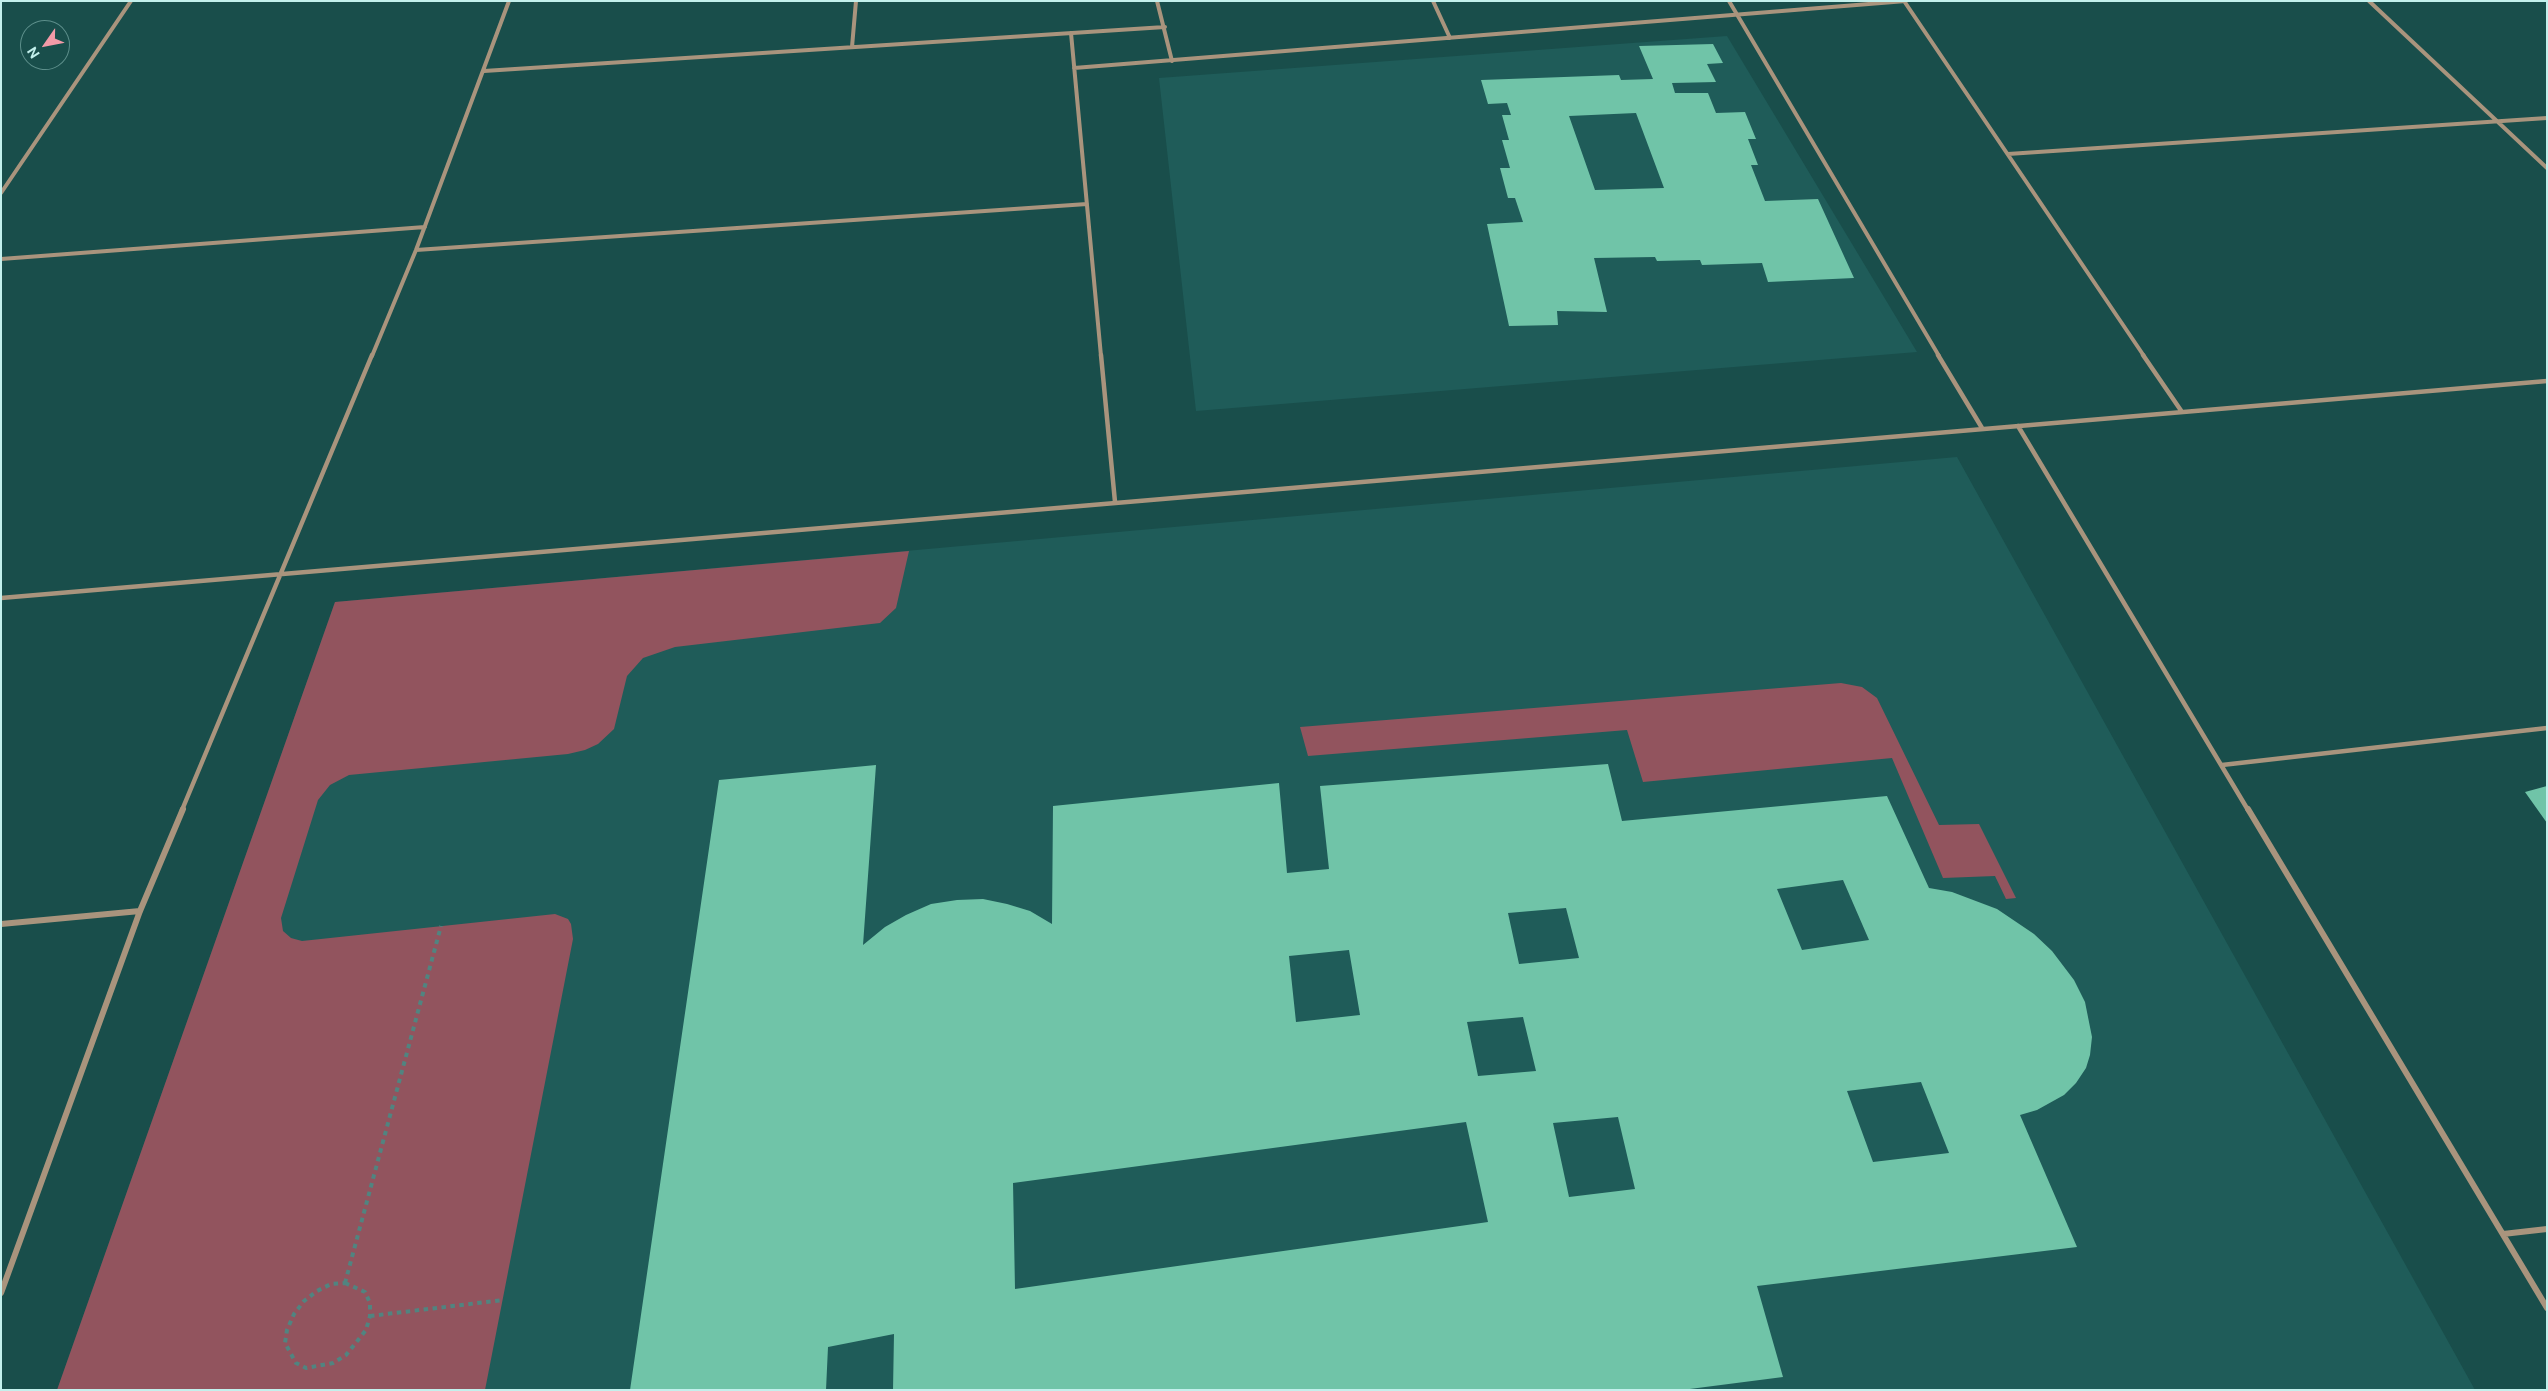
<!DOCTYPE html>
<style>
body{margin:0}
#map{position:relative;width:2548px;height:1391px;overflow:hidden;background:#194e4b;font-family:"DM Sans",sans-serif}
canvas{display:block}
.frame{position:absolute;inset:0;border:2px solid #c3f0ec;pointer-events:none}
.north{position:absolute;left:20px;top:20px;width:50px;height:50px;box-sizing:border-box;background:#194e4b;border:1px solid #5d8f8b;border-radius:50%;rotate:237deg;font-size:14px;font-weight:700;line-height:20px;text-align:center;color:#c3f0ec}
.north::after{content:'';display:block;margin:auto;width:18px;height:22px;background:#f39aa7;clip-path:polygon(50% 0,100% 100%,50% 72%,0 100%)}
</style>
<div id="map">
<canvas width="2548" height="1391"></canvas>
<div class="frame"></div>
<div class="north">N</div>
</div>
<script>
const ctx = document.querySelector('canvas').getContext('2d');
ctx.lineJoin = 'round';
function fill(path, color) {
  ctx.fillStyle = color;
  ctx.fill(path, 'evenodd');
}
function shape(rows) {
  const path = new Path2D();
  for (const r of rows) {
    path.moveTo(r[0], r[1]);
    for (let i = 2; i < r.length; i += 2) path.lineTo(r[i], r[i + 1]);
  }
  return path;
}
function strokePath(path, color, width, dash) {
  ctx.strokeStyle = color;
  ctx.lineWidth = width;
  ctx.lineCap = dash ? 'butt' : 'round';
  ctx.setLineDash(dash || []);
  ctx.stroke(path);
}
const built = shape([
 [1727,36,1917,352,1196,411,1159,78],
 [1957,457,2475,1390,57,1390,335,602]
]);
const green = shape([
 [909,551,896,608,880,623,675,647,643,658,627,676,614,729,598,744,585,750,568,754,349,775,330,785,318,800,281,918,283,931,291,938,302,941,555,914,568,919,571,924,573,939,485,1390,57,1390,335,602],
 [1841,683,1862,687,1877,698,1939,825,1979,824,2016,898,2006,899,1995,876,1943,878,1892,758,1643,782,1627,730,1308,756,1300,727]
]);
const building = shape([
 [1713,44,1723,63,1707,64,1716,82,1672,83,1675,93,1708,93,1716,113,1745,112,1756,139,1748,139,1758,165,1751,165,1765,201,1818,199,1854,278,1768,282,1762,263,1702,265,1700,260,1657,261,1655,257,1594,258,1607,312,1557,311,1558,325,1509,326,1487,224,1523,222,1515,198,1508,198,1500,168,1510,168,1502,140,1509,140,1502,115,1511,115,1507,103,1488,104,1481,80,1619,75,1621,80,1653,79,1639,46],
 [1636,113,1664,188,1595,190,1569,116],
 [1608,764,1622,821,1887,796,1929,888,1952,892,1997,909,2034,934,2052,951,2074,980,2085,1002,2092,1037,2090,1055,2086,1068,2076,1083,2064,1095,2037,1110,2020,1115,2077,1247,1757,1286,1783,1377,1682,1390,893,1390,894,1334,828,1347,826,1390,630,1390,719,780,876,765,863,945,885,927,906,915,931,904,957,900,983,899,1007,904,1030,911,1052,924,1053,806,1279,783,1287,873,1329,869,1320,786],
 [1843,880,1869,940,1802,950,1777,889],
 [1566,908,1579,958,1519,964,1508,913],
 [1349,950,1360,1015,1296,1022,1289,956],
 [1523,1017,1536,1071,1478,1076,1467,1022],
 [1921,1082,1949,1153,1873,1162,1847,1091],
 [1618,1117,1635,1189,1569,1197,1553,1123],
 [1466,1122,1488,1222,1015,1289,1013,1183],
 [2547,786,2547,823,2525,792]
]);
const path = shape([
 [345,1283,441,926],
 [345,1283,365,1292,370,1303,370,1316,366,1330,346,1355,333,1363,306,1368,296,1363,285,1343,287,1330,294,1314,304,1301,317,1291,331,1284,345,1283],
 [370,1316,503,1300]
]);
const minorFar2 = shape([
 [1157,1,1172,61],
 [1433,1,1450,38],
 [1729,1,1939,356],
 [1904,1,2144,356],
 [2369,1,2547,168],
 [1071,33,1101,356],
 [852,47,856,1],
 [1074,68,1906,1],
 [484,71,1165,27],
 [2008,154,2547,118],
 [1,193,131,1],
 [416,250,1087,204],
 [1,259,425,227],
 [372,356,416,250,509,1]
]);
const minorFar1 = shape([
 [1101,355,1115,502],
 [1938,355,1982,428],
 [2143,355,2182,412],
 [2018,426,2248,810],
 [1,598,2547,381],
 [2222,765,2547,728],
 [182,810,372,355]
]);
const minor = shape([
 [2248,809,2547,1308],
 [1,924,140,911],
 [2503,1234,2547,1229],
 [1,1293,140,911,183,809]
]);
fill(built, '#1f5c59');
fill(green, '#92545e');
fill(building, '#70c4a8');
strokePath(path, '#518480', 4, [4.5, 4.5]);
strokePath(minorFar2, '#a9947d', 4);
strokePath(minorFar1, '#a9947d', 4.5);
strokePath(minor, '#a9947d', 6);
</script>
